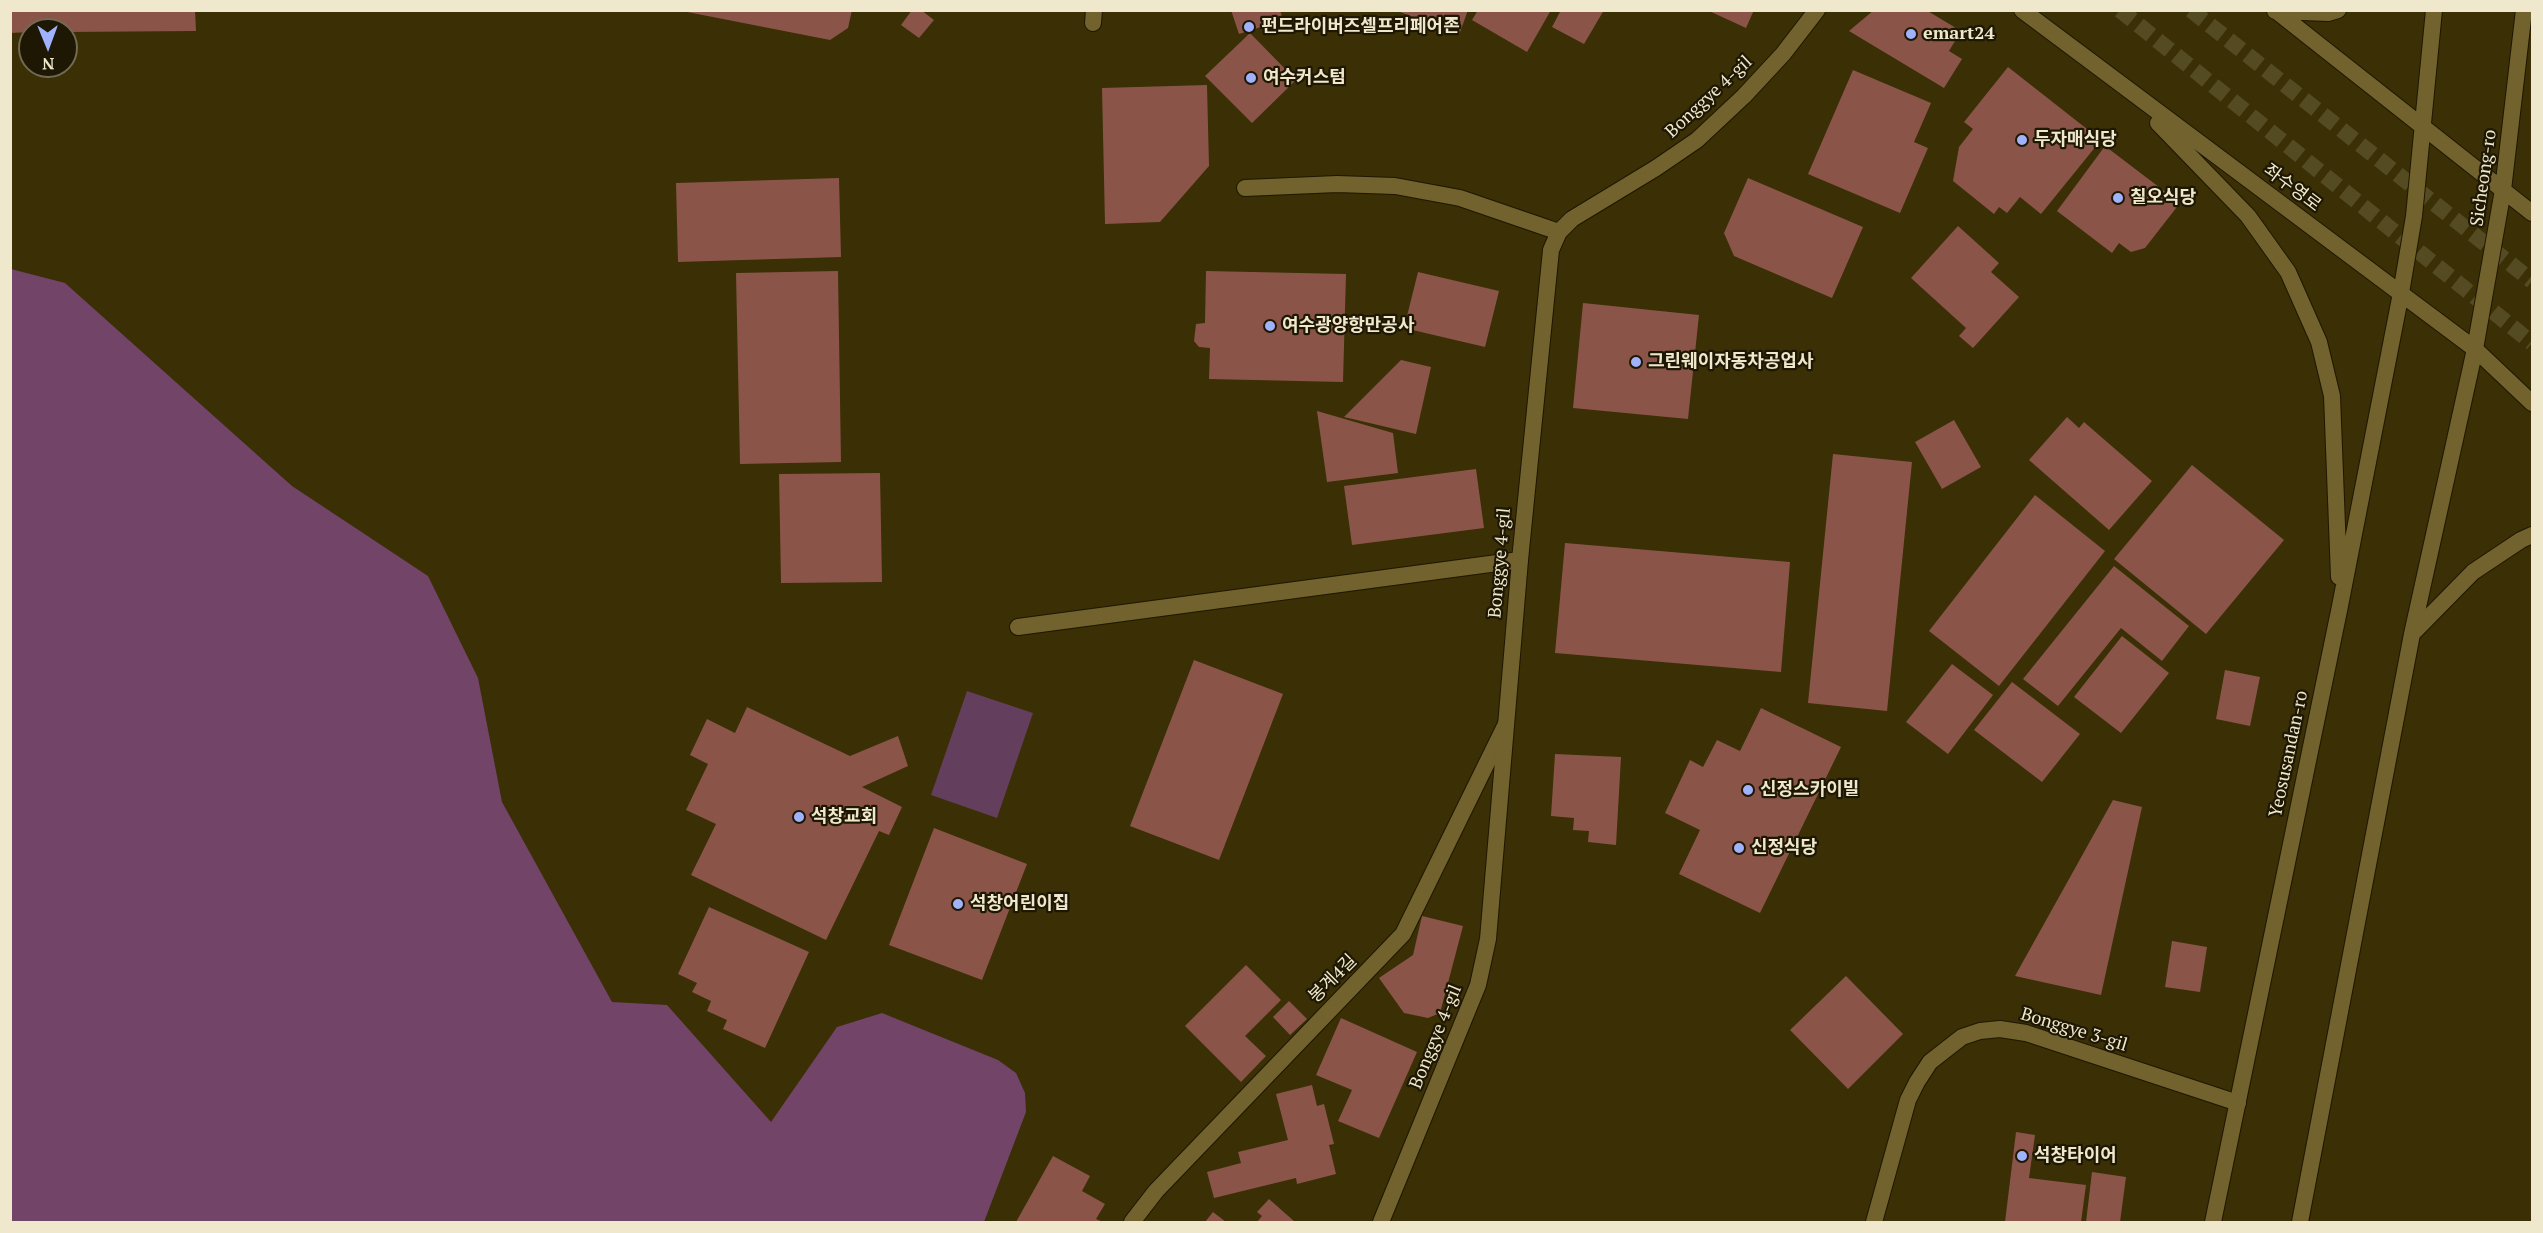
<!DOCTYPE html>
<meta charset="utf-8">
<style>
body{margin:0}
#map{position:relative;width:2543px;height:1233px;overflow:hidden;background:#3a2f05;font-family:"PT Serif",serif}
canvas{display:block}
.frame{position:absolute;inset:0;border:12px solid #efe8cc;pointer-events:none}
.north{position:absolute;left:18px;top:18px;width:60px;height:60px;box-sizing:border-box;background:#1e1703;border:2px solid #726b53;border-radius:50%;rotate:179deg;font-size:16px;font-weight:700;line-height:24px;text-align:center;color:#efe8cc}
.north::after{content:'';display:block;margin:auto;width:21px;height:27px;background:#a1b2fd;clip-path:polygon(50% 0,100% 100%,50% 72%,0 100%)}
</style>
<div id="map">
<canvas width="2543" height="1233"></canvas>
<div class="frame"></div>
<div class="north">N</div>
</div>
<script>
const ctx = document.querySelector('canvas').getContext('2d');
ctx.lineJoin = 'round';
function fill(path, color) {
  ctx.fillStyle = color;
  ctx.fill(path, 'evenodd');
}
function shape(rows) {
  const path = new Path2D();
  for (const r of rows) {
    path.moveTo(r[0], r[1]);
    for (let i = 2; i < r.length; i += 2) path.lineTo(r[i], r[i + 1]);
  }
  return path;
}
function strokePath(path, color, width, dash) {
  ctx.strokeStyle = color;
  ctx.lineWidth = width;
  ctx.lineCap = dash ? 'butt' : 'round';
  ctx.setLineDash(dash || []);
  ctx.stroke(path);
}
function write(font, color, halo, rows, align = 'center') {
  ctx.font = font + ' "PT Serif","Noto Sans KR",serif';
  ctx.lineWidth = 4.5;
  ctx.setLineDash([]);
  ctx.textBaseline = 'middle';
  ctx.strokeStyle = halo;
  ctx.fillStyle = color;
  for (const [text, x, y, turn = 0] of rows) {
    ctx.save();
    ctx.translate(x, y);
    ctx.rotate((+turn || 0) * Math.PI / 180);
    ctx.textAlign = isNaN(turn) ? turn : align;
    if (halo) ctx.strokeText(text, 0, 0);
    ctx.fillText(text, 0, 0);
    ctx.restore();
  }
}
const green = shape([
 [967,691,1033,713,997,818,931,795]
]);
const forest = shape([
 [11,269,65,283,292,486,428,576,478,678,502,802,612,1002,667,1005,771,1122,837,1027,882,1013,998,1060,1016,1073,1025,1093,1026,1112,984,1222,11,1222]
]);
const building = shape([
 [10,10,195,10,196,31,66,32,66,30,30,30,30,32,10,33],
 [677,10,852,10,848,28,830,40],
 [912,10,921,10,934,20,919,38,901,25],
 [1231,10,1280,10,1283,20,1239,34],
 [1395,10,1468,10,1459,35],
 [1478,10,1551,10,1527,52,1472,20],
 [1561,10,1604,10,1584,44,1552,27],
 [1707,10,1754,10,1746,28],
 [1874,10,1926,10,1961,31,1949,51,1962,59,1944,88,1849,31],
 [1250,33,1296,80,1252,123,1205,76],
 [2008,67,2101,140,2041,214,2020,197,2007,213,1999,207,1994,214,1953,181,1959,147,1973,129,1964,122],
 [1853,70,1931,103,1914,142,1928,148,1900,213,1808,174],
 [1207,85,1209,166,1160,222,1105,224,1102,88],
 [2105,146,2180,203,2145,248,2131,252,2119,243,2112,253,2057,211],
 [839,178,841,257,678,262,676,183],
 [1748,178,1863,227,1832,298,1734,256,1724,233],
 [1958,226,1999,263,1991,272,2019,297,1973,348,1959,336,1966,328,1911,278],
 [838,271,841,462,740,464,736,273],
 [1206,271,1346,274,1343,382,1209,379,1210,348,1199,347,1194,341,1196,324,1205,323],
 [1418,272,1499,291,1485,347,1404,328],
 [1583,303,1699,315,1688,419,1573,408],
 [1401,360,1431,367,1416,434,1344,417],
 [1317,411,1393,433,1398,473,1327,482],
 [2067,417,2079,428,2084,422,2152,481,2109,530,2029,460],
 [1954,420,1981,467,1942,489,1915,442],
 [1833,454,1912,462,1887,711,1808,703],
 [2192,465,2284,540,2206,634,2114,559],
 [1476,469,1484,528,1352,545,1344,486],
 [880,473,882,582,781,583,779,474],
 [2035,495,2105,551,1999,686,1929,631],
 [1565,543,1790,562,1781,672,1555,653],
 [2114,566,2189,626,2162,661,2121,628,2058,706,2023,679],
 [2122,636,2169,673,2121,733,2074,697],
 [1194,660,1283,694,1219,860,1130,826],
 [1952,664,1993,695,1948,754,1906,722],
 [2225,670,2260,677,2250,726,2216,719],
 [2012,682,2080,734,2042,782,1974,730],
 [747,707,850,756,898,736,908,766,862,787,902,807,889,835,879,831,826,940,691,875,716,824,686,810,708,764,690,755,707,719,735,733],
 [1761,708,1841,747,1760,913,1679,874,1700,830,1665,813,1690,760,1703,767,1717,740,1740,751],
 [1555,754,1621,757,1616,845,1588,842,1589,831,1573,830,1574,818,1551,816],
 [2113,800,2142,807,2101,995,2015,976],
 [934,828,1027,864,982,980,889,945],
 [709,907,809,952,765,1048,723,1029,727,1020,707,1011,711,1001,692,992,697,983,678,974],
 [1422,916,1463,926,1440,1013,1428,1018,1404,1013,1379,978,1413,955],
 [2172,941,2207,947,2200,992,2165,987],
 [1246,965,1281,1000,1245,1036,1266,1056,1241,1082,1185,1026],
 [1846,976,1903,1034,1848,1089,1790,1030],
 [1289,1001,1307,1019,1290,1035,1273,1017],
 [1341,1018,1417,1052,1379,1138,1338,1121,1352,1090,1316,1075],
 [1312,1085,1317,1106,1324,1104,1334,1144,1329,1145,1336,1174,1297,1184,1296,1178,1214,1198,1207,1172,1241,1163,1238,1152,1288,1140,1276,1094],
 [2016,1132,2035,1135,2029,1178,2086,1185,2081,1222,2005,1222],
 [1053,1156,1090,1176,1082,1191,1105,1204,1096,1219,1103,1222,1016,1222],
 [2092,1172,2126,1177,2120,1222,2086,1222],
 [1269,1199,1295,1222,1257,1222,1262,1216,1257,1212],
 [1213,1212,1226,1222,1205,1222]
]);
const tertiaryTunnel = shape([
 [2120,10,2532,343],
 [2191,10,2532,281]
]);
const service = shape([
 [1093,23,1094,10],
 [1245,188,1337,184,1395,186,1460,198,1559,232],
 [1018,627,1520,560],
 [1132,1222,1156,1191,1403,934,1506,724]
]);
const minor = shape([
 [1381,1222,1478,985,1488,939,1520,560,1551,250,1559,232,1572,219,1656,168,1697,140,1744,96,1783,54,1817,10],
 [1874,1222,1908,1100,1917,1082,1930,1062,1962,1037,1980,1031,2000,1029,2026,1033,2238,1103]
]);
const tertiary = shape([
 [2022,10,2475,349,2532,403],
 [2275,10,2532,213],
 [2275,11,2328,13,2338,10],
 [2158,123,2248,216,2288,272,2319,342,2332,396,2339,577],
 [2413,633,2473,572,2521,540,2532,535],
 [2213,1222,2340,606,2401,293,2414,216,2434,10],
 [2300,1222,2412,634,2475,349,2503,190,2524,10]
]);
const markers = [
 [1249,27,6,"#a1b2fd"],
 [1911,34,6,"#a1b2fd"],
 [1251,78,6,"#a1b2fd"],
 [2022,140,6,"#a1b2fd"],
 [2118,198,6,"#a1b2fd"],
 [1270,326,6,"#a1b2fd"],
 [1636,362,6,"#a1b2fd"],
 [1748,790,6,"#a1b2fd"],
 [799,817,6,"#a1b2fd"],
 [1739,848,6,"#a1b2fd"],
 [958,904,6,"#a1b2fd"],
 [2022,1156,6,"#a1b2fd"]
];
const poiNames = [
 ["펀드라이버즈셀프리페어존",1261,27],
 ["emart24",1923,34],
 ["여수커스텀",1263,78],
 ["두자매식당",2034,140],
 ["칠오식당",2130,198],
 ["여수광양항만공사",1282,326],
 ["그린웨이자동차공업사",1648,362],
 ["신정스카이빌",1760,790],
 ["석창교회",811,817],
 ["신정식당",1751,848],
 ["석창어린이집",970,904],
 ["석창타이어",2034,1156]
];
const streetNames = [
 ["Bonggye 4-gil",1709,97,-43],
 ["Sicheong-ro",2484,178,-82],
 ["좌수영로",2292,188,37],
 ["Bonggye 4-gil",1500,563,-85],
 ["Yeosusandan-ro",2289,754,-78],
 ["봉계4길",1333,979,-45],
 ["Bonggye 3-gil",2074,1030,17],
 ["Bonggye 4-gil",1436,1037,-68]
];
fill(green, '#643e5d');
fill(forest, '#714468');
fill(building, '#8a5548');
strokePath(tertiaryTunnel, '#554b23', 16, [16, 8]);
strokePath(service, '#1f1700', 18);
strokePath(minor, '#1f1700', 18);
strokePath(tertiary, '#1f1700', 18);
strokePath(service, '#71622e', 16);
strokePath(minor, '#71622e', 16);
strokePath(tertiary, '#71622e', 16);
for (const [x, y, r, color] of markers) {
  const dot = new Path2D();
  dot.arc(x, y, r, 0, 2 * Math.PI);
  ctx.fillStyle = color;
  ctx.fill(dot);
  strokePath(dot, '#1e1703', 2);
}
write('bold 18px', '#efe8cc', '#1e1703', poiNames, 'left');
write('18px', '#efe8cc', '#1e1703', streetNames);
</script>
